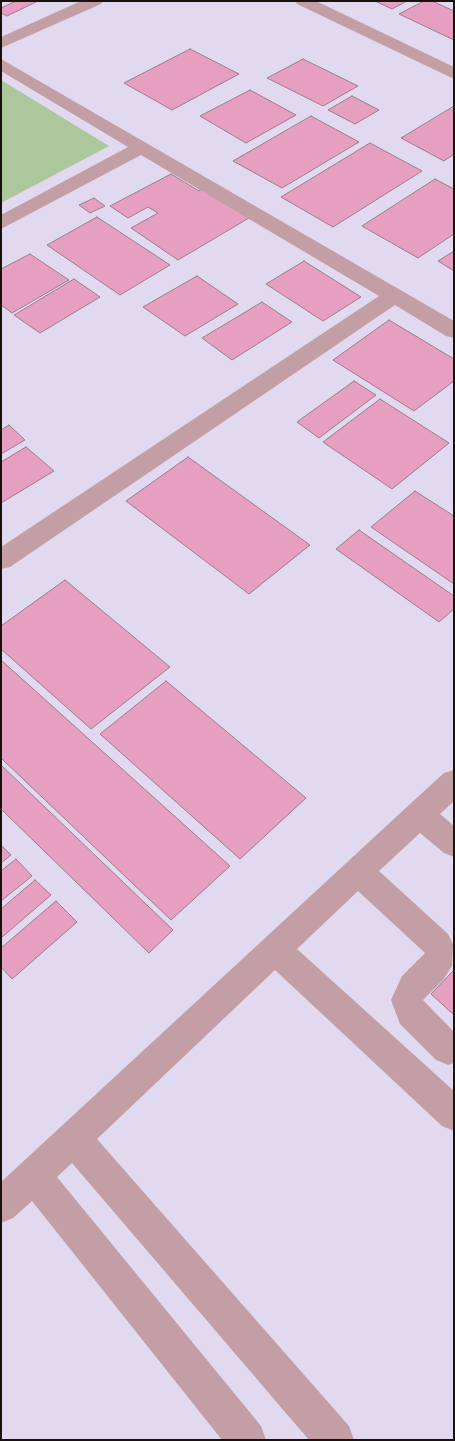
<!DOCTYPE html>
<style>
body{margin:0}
#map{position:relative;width:455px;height:1441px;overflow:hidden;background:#f9e3d0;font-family:"Varela Round",sans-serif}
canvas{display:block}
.frame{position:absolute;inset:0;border:2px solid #19110b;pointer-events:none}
</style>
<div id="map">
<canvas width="455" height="1441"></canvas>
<div class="frame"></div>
</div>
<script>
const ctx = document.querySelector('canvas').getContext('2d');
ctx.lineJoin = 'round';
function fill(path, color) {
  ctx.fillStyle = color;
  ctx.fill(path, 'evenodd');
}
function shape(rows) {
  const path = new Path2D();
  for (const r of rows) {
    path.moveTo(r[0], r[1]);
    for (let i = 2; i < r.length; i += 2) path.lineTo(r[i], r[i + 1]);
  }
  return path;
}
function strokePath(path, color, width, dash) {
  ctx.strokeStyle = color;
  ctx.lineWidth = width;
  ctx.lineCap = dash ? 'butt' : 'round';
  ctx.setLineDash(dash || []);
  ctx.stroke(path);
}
const industrial = shape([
 [1,1,454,1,454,1440,1,1440]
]);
const green = shape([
 [1,80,109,146,1,203]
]);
const building = shape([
 [16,1,38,1,7,16,1,13,1,8,16,1],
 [375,1,407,1,392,9,375,1],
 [424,1,432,1,454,11,454,40,399,14,424,1],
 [190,49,239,74,172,110,124,83,190,49],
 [303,59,358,86,323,106,267,78,303,59],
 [250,90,296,115,246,143,200,116,250,90],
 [352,96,379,110,355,124,328,110,352,96],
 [454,106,454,154,444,161,401,138,454,106],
 [311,116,359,142,282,188,233,161,311,116],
 [370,143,422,171,333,227,281,197,370,143],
 [171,174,199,191,202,189,249,218,178,260,131,228,158,213,148,207,128,218,110,206,171,174],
 [435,179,454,189,454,234,418,258,362,226,435,179],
 [94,198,105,206,90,213,79,205,94,198],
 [97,217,170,265,120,295,47,245,97,217],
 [454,251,454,271,438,261,454,251],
 [30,254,69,280,12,313,1,305,1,269,30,254],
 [304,261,361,297,323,321,266,284,304,261],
 [197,276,238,304,185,336,143,307,197,276],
 [74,279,100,297,40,333,14,315,74,279],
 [262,302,292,322,232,360,202,338,262,302],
 [389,320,454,359,454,381,414,411,333,360,389,320],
 [354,381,376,395,319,438,297,422,354,381],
 [380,399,449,443,392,489,323,442,380,399],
 [9,425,25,440,1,454,1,430,9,425],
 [26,447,54,471,1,503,1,462,26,447],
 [188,457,310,545,249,594,126,501,188,457],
 [415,491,454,516,454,584,371,527,415,491],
 [359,530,454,596,454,609,439,622,336,549,359,530],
 [65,580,170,667,91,729,1,649,1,626,65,580],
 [1,660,230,866,171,920,1,758,1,660],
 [166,681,306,798,240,859,100,734,166,681],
 [1,765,173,930,149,953,1,809,1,765],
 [1,845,11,855,1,863,1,845],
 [16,859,32,876,1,901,1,871,16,859],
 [35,880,51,895,1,938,1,909,35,880],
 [56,901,77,922,12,979,1,967,1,948,56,901],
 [454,970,454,1015,431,994,454,970]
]);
const minor = shape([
 [81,1,103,1,101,4,1,48,1,37,81,1],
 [295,1,316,1,454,67,454,79,297,4,295,1],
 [1,59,454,321,454,338,446,336,395,305,10,567,1,569,1,547,379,296,141,155,1,229,1,215,128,147,1,71,1,59],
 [454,770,454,801,440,814,454,826,454,857,444,853,420,833,379,871,448,934,453,944,452,966,443,980,423,1000,454,1032,454,1063,448,1065,436,1060,400,1024,391,1000,402,976,425,953,358,891,297,949,454,1091,454,1131,442,1126,275,970,97,1139,349,1426,354,1440,309,1440,72,1163,57,1177,261,1426,266,1440,222,1440,32,1201,13,1218,1,1223,1,1182,409,805,444,773,454,770]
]);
fill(industrial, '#e1d9ef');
fill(green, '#adc79d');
fill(building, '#e79fc1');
strokePath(building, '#997f8a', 1);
fill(minor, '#c39fa5');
</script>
